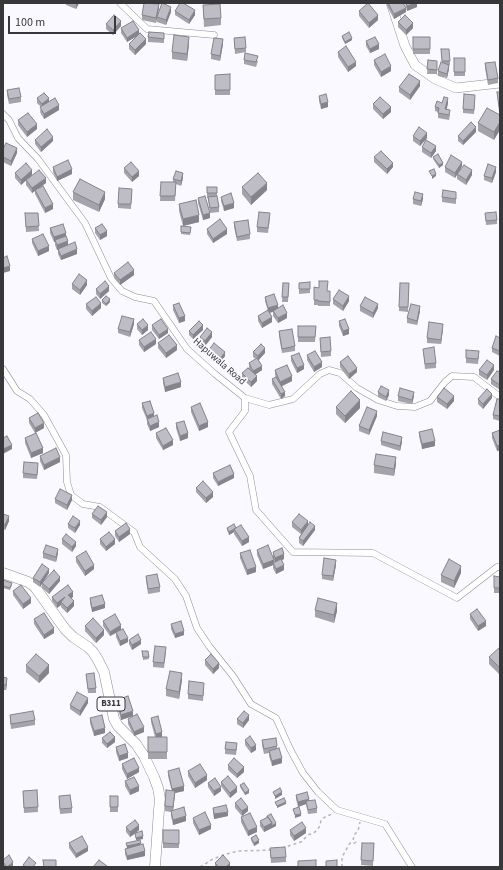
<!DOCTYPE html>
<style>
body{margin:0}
#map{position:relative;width:503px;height:870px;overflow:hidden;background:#f9f9ff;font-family:"Source Sans 3",sans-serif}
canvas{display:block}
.frame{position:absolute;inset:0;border:4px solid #38383b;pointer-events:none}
.scale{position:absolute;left:8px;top:16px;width:108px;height:18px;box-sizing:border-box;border:2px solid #38383b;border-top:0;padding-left:5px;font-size:12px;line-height:14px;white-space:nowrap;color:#38383b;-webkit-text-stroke:3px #f9f9ff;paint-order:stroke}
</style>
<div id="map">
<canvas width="503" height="870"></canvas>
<div class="frame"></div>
<div class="scale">100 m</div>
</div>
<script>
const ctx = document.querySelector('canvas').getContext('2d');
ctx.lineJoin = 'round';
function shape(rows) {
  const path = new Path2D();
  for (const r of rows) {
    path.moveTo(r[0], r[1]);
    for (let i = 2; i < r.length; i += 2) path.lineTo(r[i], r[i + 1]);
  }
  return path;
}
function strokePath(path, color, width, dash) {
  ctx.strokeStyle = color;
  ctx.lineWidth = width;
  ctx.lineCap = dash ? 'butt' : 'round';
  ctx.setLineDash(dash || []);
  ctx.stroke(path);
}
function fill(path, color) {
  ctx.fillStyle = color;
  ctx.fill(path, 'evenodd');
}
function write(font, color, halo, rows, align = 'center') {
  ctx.font = font + ' "Source Sans 3",sans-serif';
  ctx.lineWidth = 3.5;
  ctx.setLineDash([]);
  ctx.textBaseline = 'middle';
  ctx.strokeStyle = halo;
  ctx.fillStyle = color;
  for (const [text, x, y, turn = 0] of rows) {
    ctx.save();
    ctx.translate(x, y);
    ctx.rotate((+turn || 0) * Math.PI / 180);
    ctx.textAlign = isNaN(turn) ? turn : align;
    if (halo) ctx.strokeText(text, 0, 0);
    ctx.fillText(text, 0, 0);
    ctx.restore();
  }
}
const path = shape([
 [282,848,301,842,308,835,315,832,320,826,321,820,325,817,332,814],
 [200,867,213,859,227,854,239,851,272,850],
 [342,867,342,857,350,843,353,844,356,842,353,839,355,836,355,834,358,831,360,822]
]);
const street = shape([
 [120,3,147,29,214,35],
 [3,114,9,120,18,138,38,159,85,223,111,278,122,291,135,297,154,301,187,349,215,374,245,398,269,405,293,399,320,374,329,370,340,373,357,388,378,400,397,406,415,407,430,401,445,382,452,376,474,377,500,397],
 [3,369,17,391,30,399,44,415,66,455,67,482,71,495,83,504,100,507,134,532,140,547,175,579,186,596,197,628,209,646,233,676,251,704,276,718,290,749,303,773,318,792,337,810,385,824,412,867],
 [245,398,245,411,229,432,250,476,256,510,293,552,373,553,457,598,497,567,500,567]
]);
const secondary = shape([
 [391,3,405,46,415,65,435,79,456,88,500,83]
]);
const primary = shape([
 [3,573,28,582,35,587,65,629,73,637,88,647,93,652,98,660,104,672,114,719,118,726,136,744,144,756,154,777,158,788,160,799,159,810,155,867]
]);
const wall = shape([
 [66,3,79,3,76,9,66,5],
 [387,3,403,3,406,12,394,19,387,6],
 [405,3,417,3,417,7,407,11],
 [203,5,221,18,221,25,204,27],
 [159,8,157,17,171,12,166,25,157,22,157,17,156,23,142,20,142,15],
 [175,11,195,15,189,24,175,15],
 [359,11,378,20,369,28,359,16],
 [398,22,413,28,406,35,398,27],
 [106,24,121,26,113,35,106,29],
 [121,28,139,34,146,44,135,55,129,49,129,44,138,35,127,42,121,33],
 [342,36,352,40,345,44,342,38],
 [148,37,164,38,164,43,148,42],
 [413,37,430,37,430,54,413,54],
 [234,38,246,48,246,52,235,54],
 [366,41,379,49,370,53,366,46],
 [189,44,187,61,172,59,172,52],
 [223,44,220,61,211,59,211,54],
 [441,49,450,61,450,65,449,65,449,69,447,78,438,76,438,71,442,63],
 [338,52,356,66,348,72,338,57],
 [454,58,465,58,465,76,454,76],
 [244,60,258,61,256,67,244,64],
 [374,60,391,71,381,77,374,65],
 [428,60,437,61,437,74,427,74],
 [485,63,498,78,498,83,488,85,485,68],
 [230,74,230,95,215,95,215,75],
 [420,86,410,100,399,92,399,87],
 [7,90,21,97,21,102,9,104,7,95],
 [497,92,500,92,500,112,499,112],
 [319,96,328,107,321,109,319,101],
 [37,98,49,102,59,110,44,119,40,112,41,107,37,103],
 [475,100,474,114,463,113,463,109],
 [442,103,448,103,447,109,450,115,449,120,438,118,438,112,435,111,435,107],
 [373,104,391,112,383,119,373,109],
 [500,115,494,140,478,131,478,123],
 [18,120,37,129,27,137,18,125],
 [476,132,463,145,458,141,458,136],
 [413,136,427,138,420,146,413,141],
 [35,140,53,141,41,152,35,144],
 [422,147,436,151,431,158,422,152],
 [3,149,17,153,11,166,3,162],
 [374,157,393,167,387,174,374,162],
 [433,157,443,165,439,168,433,159],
 [462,166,460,170,472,175,466,185,457,179,457,175,455,178,445,172,445,167],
 [53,167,72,174,57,181,53,172],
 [124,168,139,176,132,182,124,173],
 [496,172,492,183,484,180,484,176],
 [15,173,32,175,21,185,15,178],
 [183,178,181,186,176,184,175,201,160,201,161,182,173,182,173,179],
 [26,180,46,183,40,187,53,209,45,213,35,194,35,191,32,193,26,185],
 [207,187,217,187,217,196,219,207,219,212,210,213,208,198,207,198],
 [242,187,267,190,251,205,242,194],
 [132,189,131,209,118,208,118,204],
 [73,192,105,199,99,212,73,200],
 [221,197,234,208,224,211,221,201],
 [442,197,456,197,456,204,442,202],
 [198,198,210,218,203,220,198,203],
 [413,199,423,199,421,206,413,204],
 [179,204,199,222,183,226,179,211],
 [25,213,38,213,39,231,26,232],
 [485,213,497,220,497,224,486,225],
 [270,218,268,233,257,232,257,227],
 [234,222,250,234,250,239,237,241,234,227],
 [181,226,191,227,190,235,181,234],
 [50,228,66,236,68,244,77,254,61,260,58,254,58,250,57,250,55,245,55,242,54,242,50,233],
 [95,228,107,236,100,240,95,233],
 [207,229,227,234,213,243,207,234],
 [32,239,49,251,38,256,32,243],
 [114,273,134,275,120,285,114,278],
 [310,282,310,293,299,294,299,283],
 [283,283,289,283,288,302,282,302],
 [400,283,409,283,408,312,399,311],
 [72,284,87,285,80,295,72,289],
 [314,287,327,291,330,291,330,306,318,306,318,305,314,305],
 [96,289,109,291,100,299,96,294],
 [265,297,287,318,278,323,273,316,273,312,270,313,272,322,262,328,258,321,258,316,268,311,265,301],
 [333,299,349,301,343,311,333,304],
 [102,300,110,302,106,306,102,303],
 [86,304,101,308,92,316,86,309],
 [173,305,185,321,179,323,173,310],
 [360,306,378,308,373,318,360,311],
 [420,311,417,325,407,323,407,318],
 [339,321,349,334,343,336,339,326],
 [134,324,130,337,118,333,118,329],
 [137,324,148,330,142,335,137,329],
 [152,325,168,333,159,339,152,330],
 [298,326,316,326,315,342,298,342],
 [443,328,441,344,427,343,427,338],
 [203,330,193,339,189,335,189,331],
 [279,331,295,346,295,351,282,353,279,336],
 [200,337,212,337,205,346,200,342],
 [320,338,331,351,331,356,321,357],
 [500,338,500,356,492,352,492,348],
 [139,340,156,344,144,352,139,345],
 [158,343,177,350,166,358,158,348],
 [423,349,436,363,436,368,425,369],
 [208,351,225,356,219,365,208,356],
 [253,352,265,353,258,360,262,370,255,375,257,381,251,387,242,378,242,373,249,368,249,363,256,359,253,357],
 [307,355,322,367,314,372,307,360],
 [291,356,304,369,297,373,291,361],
 [479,356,478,364,466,363,466,358],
 [340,362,357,372,349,379,340,367],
 [275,370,292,381,282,386,285,396,281,399,272,384,272,379,276,377,275,375],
 [479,370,494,370,487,380,479,375],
 [500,372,500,390,491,384,491,379],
 [163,378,181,387,165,392,163,383],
 [378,392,389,395,386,401,378,397],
 [398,396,414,396,412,404,398,401],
 [437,397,454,401,447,409,437,402],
 [492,398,483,409,478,404,478,399],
 [500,399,500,421,493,419,493,415],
 [142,403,154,416,159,427,150,431,147,424,147,420,142,408],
 [191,407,208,427,199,431,191,412],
 [336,407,360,408,345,423,336,414],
 [377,416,369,435,359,431,359,426],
 [29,418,44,428,35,433,29,423],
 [176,423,188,438,180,441,176,428],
 [500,430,500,450,497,451,492,438,492,433],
 [419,432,435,446,422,449,419,436],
 [156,433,173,445,163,450,156,438],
 [25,438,43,453,31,458,25,443],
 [381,441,402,442,400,451,381,445],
 [40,456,60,462,44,470,40,461],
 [396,464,394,476,374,473,374,465],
 [38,468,37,479,23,478,23,473],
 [213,473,234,478,218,486,213,478],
 [196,488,213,497,206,503,196,492],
 [55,499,72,500,67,510,55,503],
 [3,514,9,521,5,530,3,529],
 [92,514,107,517,101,525,92,518],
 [292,522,315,530,303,546,299,543,299,538,301,534,292,527],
 [68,524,80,525,75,533,68,528],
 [227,528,236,528,249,542,242,546,234,534,234,532,229,535,227,530],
 [115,531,130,534,119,542,115,536],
 [62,539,76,546,72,552,62,544],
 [100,539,115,544,106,551,100,544],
 [257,550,273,556,273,552,284,559,282,560,284,570,276,574,273,568,273,565,263,569,257,555],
 [43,553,58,553,56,562,43,558],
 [240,553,256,572,247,575,240,558],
 [76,557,94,569,85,576,76,562],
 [336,565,333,581,322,579,322,575],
 [49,573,43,582,60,581,49,594,42,588,42,584,40,587,33,582,33,578],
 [461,573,454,588,441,582,441,575],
 [146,576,160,587,160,592,148,594,146,580],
 [500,577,500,593,494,593,494,588],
 [3,580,12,585,10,590,3,588],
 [13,591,31,603,23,609,13,595],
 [52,597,73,597,71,598,74,606,67,613,61,607,61,605,57,608,52,601],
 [90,598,105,608,92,612,90,603],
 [315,610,337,611,334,623,315,617],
 [470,614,486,626,478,631,470,619],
 [34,619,54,633,44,639,34,624],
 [103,621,121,630,128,642,120,646,116,637,116,633,110,636,103,626],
 [171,624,184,635,175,638,171,629],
 [85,626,104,635,96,643,85,631],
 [129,640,141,644,132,650,129,644],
 [500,648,500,675,489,664,489,657],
 [142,651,148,651,149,659,143,660],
 [166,652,164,668,153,667,153,662],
 [205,660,219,668,213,674,205,665],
 [26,665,49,673,39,683,26,672],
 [86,674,96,688,96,693,88,693],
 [3,677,7,683,6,690,3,690],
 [182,680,179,699,166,696,166,689],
 [204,688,203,701,188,699,188,694],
 [117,700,133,716,121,720,117,705],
 [88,703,80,716,70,709,70,705],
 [10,715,35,720,35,725,11,729,10,720],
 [90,718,105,733,94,736,90,723],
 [151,718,162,737,167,737,167,759,148,759,148,737,155,737,151,722],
 [128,719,144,732,134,736,128,724],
 [237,719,249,720,243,728,237,724],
 [102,738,115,742,107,748,102,743],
 [245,740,256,750,251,753,245,745],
 [262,740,277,746,277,749,282,763,272,766,269,756,269,753,264,754,262,745],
 [116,747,128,758,119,761,116,752],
 [237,748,236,755,225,754,225,749],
 [122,764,139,772,127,779,122,769],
 [228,765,244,772,237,778,228,770],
 [168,771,184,791,175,793,173,810,186,821,173,825,171,816,171,812,165,811,165,806,172,791,168,776],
 [188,771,207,780,195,788,188,776],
 [125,781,139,791,130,795,125,786],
 [221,782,237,792,230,798,221,786],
 [208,783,221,791,214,796,208,787],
 [240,785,249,793,245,795,240,787],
 [37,790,38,812,24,813,23,791],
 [296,795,309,801,317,808,317,813,308,814,306,804,298,807,296,799],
 [59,796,72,808,72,813,60,814],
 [110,796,118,796,118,812,110,812],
 [235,803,248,811,242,816,235,808],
 [213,808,228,816,214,819,213,813],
 [267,816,276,826,264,832,260,826,260,821,267,818],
 [241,817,257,832,248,836,241,822],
 [193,818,211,829,199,835,193,823],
 [126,827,139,830,136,833,143,839,136,840,135,834,130,837,126,832],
 [163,830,179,830,179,848,163,848],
 [290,830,306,833,294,841,290,835],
 [251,838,259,843,254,846,251,840],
 [69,843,88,851,76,858,69,848],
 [126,843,141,845,145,856,127,860,125,854,125,849,127,849],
 [362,843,374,843,373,866,361,865],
 [270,848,286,857,286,862,271,863],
 [3,860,13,867,3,867],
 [215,863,230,867,215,867]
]);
const shadedWall = shape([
 [77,3,79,3,76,9,76,4],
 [416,3,417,3,417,7,407,11,407,6],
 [159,4,159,8,156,23,156,18],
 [171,7,171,12,166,25,166,20],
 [406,8,406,12,394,19,394,14],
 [195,10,195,15,189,24,189,20],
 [378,15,378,20,369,28,369,23],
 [121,21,121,26,113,35,113,30],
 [413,23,413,28,406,35,406,30],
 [139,30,139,35,127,42,127,38],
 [189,37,189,44,187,61,187,54],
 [352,38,352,40,345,44,345,42],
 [146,39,146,44,135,55,135,50],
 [223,39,223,44,220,61,220,56],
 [379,44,379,49,370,53,370,49],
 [356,62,356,66,348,72,348,67],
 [449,65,449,69,447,78,447,74],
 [391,66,391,71,381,77,381,72],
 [420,81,420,86,410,100,410,95],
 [49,98,49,103,42,109,42,104],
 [448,98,448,103,445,114,445,109],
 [328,102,328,107,321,109,321,104],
 [59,105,59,110,44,119,44,114],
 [391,107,391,112,383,119,383,114],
 [500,122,500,130,494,140,494,132],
 [37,124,37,129,27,137,27,132],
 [476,127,476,132,463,145,463,141],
 [427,133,427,138,420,146,420,141],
 [53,137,53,141,41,152,41,147],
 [436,146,436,151,431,158,431,153],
 [17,148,17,153,11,166,11,161],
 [462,162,462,166,455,178,455,173],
 [393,163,393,167,387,174,387,169],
 [443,163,443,165,439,168,439,165],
 [496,167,496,172,492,183,492,178],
 [72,169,72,174,57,181,57,177],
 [32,170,32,175,21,185,21,180],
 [472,170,472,175,466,185,466,180],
 [139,171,139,176,132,182,132,177],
 [183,173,183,178,181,186,181,181],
 [436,174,436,176,432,179,432,176],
 [46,178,46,183,32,193,32,188],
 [267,183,267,190,251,205,251,197],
 [105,192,105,199,99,212,99,205],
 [423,194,423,199,421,206,421,201],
 [234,203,234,208,224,211,224,206],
 [53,204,53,209,45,213,45,208],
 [210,213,210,218,203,220,203,215],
 [199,215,199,222,183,226,183,219],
 [227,229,227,234,213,243,213,239],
 [107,231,107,236,100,240,100,235],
 [66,233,66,238,55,240,55,242,54,242,54,237],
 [68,241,68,246,57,250,57,245],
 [49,246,49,251,38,256,38,251],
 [77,249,77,254,61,260,61,256],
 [10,266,10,271,3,273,3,268],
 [134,270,134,275,120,285,120,280],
 [87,280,87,285,80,295,80,290],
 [109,286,109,291,100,299,100,294],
 [349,296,349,301,343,311,343,306],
 [110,299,110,302,106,306,106,304],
 [101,303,101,308,92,316,92,311],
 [378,304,378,308,373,318,373,313],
 [278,305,278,310,268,313,268,308],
 [420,306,420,311,417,325,417,321],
 [287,313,287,318,278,323,278,318],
 [185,316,185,321,179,323,179,318],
 [272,317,272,322,262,328,262,323],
 [134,319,134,324,130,337,130,332],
 [443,324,443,328,441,344,441,340],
 [148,325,148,330,142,335,142,330],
 [203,325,203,330,193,339,193,335],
 [168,329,168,333,159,339,159,335],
 [349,329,349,334,343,336,343,331],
 [212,332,212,337,205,346,205,341],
 [156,339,156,344,144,352,144,347],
 [177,345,177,350,166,358,166,353],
 [265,348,265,353,258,361,258,356],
 [225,352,225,356,219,365,219,360],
 [322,362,322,367,314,372,314,367],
 [304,365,304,369,297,373,297,368],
 [494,365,494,370,487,380,487,375],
 [262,366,262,370,253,376,253,371],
 [357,368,357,372,349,379,349,374],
 [257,376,257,381,251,387,251,382],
 [292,376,292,381,280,387,280,382],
 [181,382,181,387,165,392,165,387],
 [389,390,389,395,386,401,386,397],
 [285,392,285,396,281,399,281,394],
 [414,392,414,396,412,404,412,400],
 [492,394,492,398,483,409,483,404],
 [454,396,454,401,447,409,447,404],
 [360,400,360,408,345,423,345,416],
 [377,411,377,416,369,435,369,430],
 [154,413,154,418,147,420,147,416],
 [159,422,159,427,150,431,150,426],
 [208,422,208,427,199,431,199,426],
 [44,423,44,428,35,433,35,428],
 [188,433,188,438,180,441,180,436],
 [402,437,402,442,400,451,400,446],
 [173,440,173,445,163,450,163,446],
 [435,441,435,446,422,449,422,444],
 [12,445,12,449,3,454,3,449],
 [500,445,500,450,497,451,497,446],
 [43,448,43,453,31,458,31,453],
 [60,457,60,462,44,470,44,465],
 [396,457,396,464,394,476,394,469],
 [234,474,234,478,218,486,218,482],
 [213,492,213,497,206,503,206,498],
 [72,495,72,500,67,510,67,505],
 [107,512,107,517,101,525,101,520],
 [9,516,9,521,5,530,5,525],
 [80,521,80,525,75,533,75,528],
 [308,521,308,526,301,534,301,530],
 [315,526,315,530,303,546,303,541],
 [130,529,130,534,119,542,119,537],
 [234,529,234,532,229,535,229,532],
 [249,537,249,542,242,546,242,541],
 [115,539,115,544,106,551,106,547],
 [76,542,76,546,72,552,72,547],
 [58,549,58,553,56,562,56,557],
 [284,554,284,559,275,563,275,558],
 [274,560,274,565,273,563,273,565,263,569,263,564],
 [336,560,336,565,333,581,333,576],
 [94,565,94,569,85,576,85,571],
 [284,565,284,570,276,574,276,569],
 [461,566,461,573,454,588,454,581],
 [256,567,256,572,247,575,247,570],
 [49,569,49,573,40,587,40,582],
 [60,577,60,581,49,594,49,589],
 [73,592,73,597,68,600,68,595],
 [65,597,61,602,61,605,57,608,57,603],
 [31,598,31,603,23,609,23,604],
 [74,601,74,606,67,613,67,608],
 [337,603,337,611,334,623,334,615],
 [105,604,105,608,92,612,92,608],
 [486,621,486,626,478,631,478,626],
 [121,625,121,630,110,636,110,632],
 [54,628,54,633,44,639,44,635],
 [104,630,104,635,96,643,96,638],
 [184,631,184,635,175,638,175,634],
 [128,638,128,642,120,646,120,641],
 [141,640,141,644,132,650,132,645],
 [219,663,219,668,213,674,213,669],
 [49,665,49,673,39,683,39,676],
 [182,673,182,680,179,699,179,692],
 [7,678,7,683,6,690,6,685],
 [88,698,88,703,80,716,80,711],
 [133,711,133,716,121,720,121,715],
 [249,715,249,720,243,728,243,723],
 [144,727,144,732,134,736,134,732],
 [105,728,105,733,94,736,94,731],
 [162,732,162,737,156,739,156,734],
 [115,737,115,742,107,748,107,744],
 [256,745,256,750,251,753,251,748],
 [128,753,128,758,119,761,119,756],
 [282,758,282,763,272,766,272,761],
 [244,767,244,772,237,778,237,774],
 [139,768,139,772,127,779,127,774],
 [207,775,207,780,195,788,195,783],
 [139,786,139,791,130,795,130,790],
 [184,786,184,791,175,793,173,812,172,789],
 [221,787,221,791,214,796,214,791],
 [237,787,237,792,230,798,230,793],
 [249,790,249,793,245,795,245,793],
 [282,792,282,795,275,799,275,796],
 [309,799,309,804,306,801,306,804,298,807,298,802],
 [286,802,286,804,277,808,277,806],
 [248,807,248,811,242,816,242,811],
 [228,812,228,816,214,819,214,814],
 [301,814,301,816,295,818,295,815],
 [186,816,186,821,173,825,173,820],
 [272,823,276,823,276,826,264,832,264,827],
 [139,825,139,830,130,837,130,832],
 [211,825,211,829,199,835,199,830],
 [257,827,257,832,248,836,248,831],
 [306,828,306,833,294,841,294,836],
 [143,836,143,839,136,840,136,838],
 [259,840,259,843,254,846,254,843],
 [141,843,141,846,127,849,127,846],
 [88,847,88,851,76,858,76,854],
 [145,851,145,856,127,860,127,856],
 [13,862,13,867,7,867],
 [230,863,230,867,226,867]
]);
const building = shape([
 [144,3,159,4,156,18,142,15,144,3],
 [162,3,171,7,166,20,157,17,162,3],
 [180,3,183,3,195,10,189,20,175,11,180,3],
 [368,3,378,15,369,23,359,11,368,3],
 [388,3,403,3,406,8,394,14,388,3],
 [406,3,416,3,407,6,406,3],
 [220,4,221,18,204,19,203,5,220,4],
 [114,15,121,21,113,30,106,24,114,15],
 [405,15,413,23,406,30,398,22,405,15],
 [133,21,139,30,127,38,121,28,133,21],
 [149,32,164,33,164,39,148,37,149,32],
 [349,32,352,38,345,42,342,36,349,32],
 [140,33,146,39,135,50,129,44,140,33],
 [174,35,189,37,187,54,172,52,174,35],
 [245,37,246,48,235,49,234,38,245,37],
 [375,37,379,44,370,49,366,41,375,37],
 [413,37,430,37,430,49,413,49,413,37],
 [214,38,223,39,220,56,211,54,214,38],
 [346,46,356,62,348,67,338,52,346,46],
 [441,49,449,49,450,61,442,61,441,49],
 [245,53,258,56,256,62,244,60,245,53],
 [385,54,391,66,381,72,374,60,385,54],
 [454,58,465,58,465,72,454,72,454,58],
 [428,60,437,61,437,70,427,69,428,60],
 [441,62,449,65,447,74,438,71,441,62],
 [495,62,498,78,488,80,485,63,495,62],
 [230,74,230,90,215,90,215,75,230,74],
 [409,74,420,81,410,95,399,87,409,74],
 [19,88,21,97,9,99,7,90,19,88],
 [497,92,500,92,500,107,499,107,497,92],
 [44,93,49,98,42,104,37,98,44,93],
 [326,94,328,102,321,104,319,96,326,94],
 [464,94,475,95,474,110,463,109,464,94],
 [380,97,391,107,383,114,373,104,380,97],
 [444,97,448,98,445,109,450,110,449,115,438,113,439,108,435,107,437,101,442,103,444,97],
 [55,98,59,105,44,114,40,107,55,98],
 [487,108,500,115,500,122,494,132,478,123,487,108],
 [28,113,37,124,27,132,18,120,28,113],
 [471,122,476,127,463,141,458,136,471,122],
 [419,127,427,133,420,141,413,136,419,127],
 [47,129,53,137,41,147,35,140,47,129],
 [426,140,436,146,431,153,422,147,426,140],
 [6,143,17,148,11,161,3,157,3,149,6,143],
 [381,151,393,163,387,169,374,157,381,151],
 [438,154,443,163,439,165,433,157,438,154],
 [451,155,462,162,455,173,445,167,451,155],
 [68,160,72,169,57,177,53,167,68,160],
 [131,162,139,171,132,177,124,168,131,162],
 [26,163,32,170,21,180,15,173,26,163],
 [488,164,496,167,492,178,484,176,488,164],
 [464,165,472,170,466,180,457,174,464,165],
 [434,169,436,174,432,176,429,171,434,169],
 [39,170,46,178,32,188,26,180,39,170],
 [176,171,183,173,181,181,173,179,176,171],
 [258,173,267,183,251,197,242,187,258,173],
 [80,179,105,192,99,205,73,192,80,179],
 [161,182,176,182,175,196,160,196,161,182],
 [43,186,53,204,45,208,35,190,43,186],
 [207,187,217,187,217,193,207,193,207,187],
 [119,188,132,189,131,204,118,204,119,188],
 [443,190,456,192,456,199,442,197,443,190],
 [415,192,423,194,421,201,413,199,415,192],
 [231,193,234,203,224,206,221,197,231,193],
 [205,196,210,213,203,215,198,198,205,196],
 [217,196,219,207,210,208,208,197,217,196],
 [196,200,199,215,183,219,179,204,196,200],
 [259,212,270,213,268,228,257,227,259,212],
 [496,212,497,220,486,221,485,213,496,212],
 [25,213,38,213,39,226,26,227,25,213],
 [220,219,227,229,213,239,207,229,220,219],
 [248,220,250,234,237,237,234,222,248,220],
 [63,224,66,233,54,237,50,228,63,224],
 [102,224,107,231,100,235,95,228,102,224],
 [181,226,191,227,190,233,181,232,181,226],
 [43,234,49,246,38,251,32,239,43,234],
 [66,236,68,241,57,245,55,240,66,236],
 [75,242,77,249,61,256,58,249,75,242],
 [7,256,10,266,3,268,3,258,7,256],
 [128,262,134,270,120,280,114,273,128,262],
 [79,274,87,280,80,290,72,284,79,274],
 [105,281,109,286,100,294,96,289,105,281],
 [319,281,328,281,327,291,330,291,330,302,318,301,318,300,314,300,314,287,319,288,319,281],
 [310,282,310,289,299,289,299,283,310,282],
 [283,283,289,283,288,297,282,297,283,283],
 [400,283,409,283,408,307,399,307,400,283],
 [339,290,349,296,343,306,333,299,339,290],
 [274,294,278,305,268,308,265,297,274,294],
 [106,296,110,299,106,304,102,300,106,296],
 [96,297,101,303,92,311,86,304,96,297],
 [365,297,378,304,373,313,360,306,365,297],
 [179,303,185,316,179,318,173,305,179,303],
 [411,304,420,306,417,321,407,318,411,304],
 [283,305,287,313,278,318,273,311,283,305],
 [268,310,272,317,262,323,258,316,268,310],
 [122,316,134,319,130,332,118,329,122,316],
 [143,319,148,325,142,330,137,324,143,319],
 [161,319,168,329,159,335,152,325,161,319],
 [345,319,349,329,343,331,339,321,345,319],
 [199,321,203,325,193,335,189,331,199,321],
 [429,322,443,324,441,340,427,338,429,322],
 [298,326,316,326,315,337,298,337,298,326],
 [207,328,212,332,205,341,200,337,207,328],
 [292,329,295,346,282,349,279,331,292,329],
 [151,332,156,339,144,347,139,340,151,332],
 [169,335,177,345,166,353,158,343,169,335],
 [496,336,500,338,500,351,492,348,496,336],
 [330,337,331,351,321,352,320,338,330,337],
 [214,343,225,352,219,360,208,351,214,343],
 [261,344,265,348,258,356,253,352,261,344],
 [434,347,436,363,425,364,423,349,434,347],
 [466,350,479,351,478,359,466,358,466,350],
 [315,351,322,362,314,367,307,355,315,351],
 [299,353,304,365,297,368,291,356,299,353],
 [348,356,357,368,349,374,340,362,348,356],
 [257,358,262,366,253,371,249,363,257,358],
 [487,360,494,365,487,375,479,370,487,360],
 [287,365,292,376,280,382,275,370,287,365],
 [248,368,257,376,251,382,242,373,248,368],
 [497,371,500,372,500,385,491,379,497,371],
 [178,373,181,382,165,387,163,378,178,373],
 [276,377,285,392,281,394,272,379,276,377],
 [381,386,389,390,386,397,378,392,381,386],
 [400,388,414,392,412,400,398,396,400,388],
 [444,388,454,396,447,404,437,397,444,388],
 [487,389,492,394,483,404,478,399,487,389],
 [351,391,360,400,345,416,336,407,351,391],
 [497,399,500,399,500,416,493,415,497,399],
 [150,401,154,413,147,416,142,403,150,401],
 [200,403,208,422,199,426,191,407,200,403],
 [367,407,377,411,369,430,359,426,367,407],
 [38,413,44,423,35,428,29,418,38,413],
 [157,415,159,422,150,426,147,419,157,415],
 [184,421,188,433,180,436,176,423,184,421],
 [166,428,173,440,163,446,156,433,166,428],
 [432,429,435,441,422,444,419,432,432,429],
 [500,430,500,445,497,446,492,433,500,430],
 [383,432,402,437,400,446,381,441,383,432],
 [36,433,43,448,31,453,25,438,36,433],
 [7,436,12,445,3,449,3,438,7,436],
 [56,448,60,457,44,465,40,456,56,448],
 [376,454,396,457,394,469,374,465,376,454],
 [24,462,38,463,37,475,23,473,24,462],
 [230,465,234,474,218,482,213,473,230,465],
 [203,481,213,492,206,498,196,488,203,481],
 [60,489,72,495,67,505,55,499,60,489],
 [98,506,107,512,101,520,92,514,98,506],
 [3,514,9,516,5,525,3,525,3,514],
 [299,514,308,521,301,530,292,522,299,514],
 [73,516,80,521,75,528,68,524,73,516],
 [310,522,315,526,303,541,299,538,310,522],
 [126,523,130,529,119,537,115,531,126,523],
 [234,524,236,528,229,532,227,528,234,524],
 [241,525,249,537,242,541,234,529,241,525],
 [109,532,115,539,106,547,100,539,109,532],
 [66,534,76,542,72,547,62,539,66,534],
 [46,545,58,549,56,557,43,553,46,545],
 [268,545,274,560,263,564,257,550,268,545],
 [282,548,284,554,275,558,273,552,282,548],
 [250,550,256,567,247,570,240,553,250,550],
 [86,551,94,565,85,571,76,557,86,551],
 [324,558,336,560,333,576,322,575,324,558],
 [281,559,284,565,276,569,273,563,281,559],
 [449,559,461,566,454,581,441,575,449,559],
 [42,564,49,569,40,582,33,578,42,564],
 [54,570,60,577,49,589,42,583,54,570],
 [157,574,160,587,148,589,146,576,157,574],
 [494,576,500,577,500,588,494,588,494,576],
 [3,580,12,583,10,588,3,586,3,580],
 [21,585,31,598,23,604,13,591,21,585],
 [68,585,73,592,68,595,74,601,67,608,61,602,65,597,57,603,52,597,68,585],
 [102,595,105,604,92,608,90,598,102,595],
 [318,598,337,603,334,615,315,610,318,598],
 [477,609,486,621,478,626,470,614,477,609],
 [44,613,54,628,44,635,34,619,44,613],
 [115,614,121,625,110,632,103,621,115,614],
 [93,618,104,630,96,638,85,626,93,618],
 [181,621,184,631,175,634,171,624,181,621],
 [123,629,128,638,120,641,116,632,123,629],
 [138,634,141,640,132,645,129,640,138,634],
 [155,646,166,647,164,663,153,662,155,646],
 [500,647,500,668,489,657,500,647],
 [142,651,148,651,149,657,143,657,142,651],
 [36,654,49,665,39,676,26,665,36,654],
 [211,654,219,663,213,669,205,660,211,654],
 [170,671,182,673,179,692,166,689,170,671],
 [94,673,96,688,88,689,86,674,94,673],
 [3,677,7,678,6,685,3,685,3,677],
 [189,681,204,683,203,696,188,694,189,681],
 [77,692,88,698,80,711,70,705,77,692],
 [128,696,133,711,121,715,117,700,128,696],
 [33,711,35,720,11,724,10,715,33,711],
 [244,711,249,715,243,723,237,719,244,711],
 [137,714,144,727,134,732,128,719,137,714],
 [102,715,105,728,94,731,90,718,102,715],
 [158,716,162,732,156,734,151,718,158,716],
 [110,732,115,737,107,744,102,738,110,732],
 [250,736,256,745,251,748,245,740,250,736],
 [148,737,167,737,167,752,148,752,148,737],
 [276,738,277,746,264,749,262,740,276,738],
 [226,742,237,743,236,750,225,749,226,742],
 [125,744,128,753,119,756,116,747,125,744],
 [279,748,282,758,272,761,269,751,279,748],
 [134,758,139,768,127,774,122,764,134,758],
 [234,758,244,767,237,774,228,765,234,758],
 [200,764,207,775,195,783,188,771,200,764],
 [179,768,184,786,172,789,168,771,179,768],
 [228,776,237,787,230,793,221,782,228,776],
 [134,777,139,786,130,790,125,781,134,777],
 [215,778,221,787,214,791,208,783,215,778],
 [244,783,249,790,245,793,240,785,244,783],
 [280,788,282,792,275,796,273,792,280,788],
 [37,790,38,807,24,808,23,791,37,790],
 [166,790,175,791,173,807,165,806,166,790],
 [307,792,309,799,298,802,296,795,307,792],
 [70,795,72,808,60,809,59,796,70,795],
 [110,796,118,796,118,807,110,807,110,796],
 [241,798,248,807,242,811,235,803,241,798],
 [284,798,286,802,277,806,275,802,284,798],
 [315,800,317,808,308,810,306,801,315,800],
 [226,805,228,812,214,814,213,808,226,805],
 [184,807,186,816,173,820,171,811,184,807],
 [299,807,301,814,295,815,293,809,299,807],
 [205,812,211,825,199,830,193,818,205,812],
 [250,813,257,827,248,831,241,817,250,813],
 [271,814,276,823,272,826,272,823,268,817,267,817,267,816,271,814],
 [268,817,272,823,264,827,260,821,268,817],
 [135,820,139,825,130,832,126,827,135,820],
 [302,822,306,828,294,836,290,830,302,822],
 [163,830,179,830,179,844,163,843,163,830],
 [142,831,143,836,136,838,135,833,142,831],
 [256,835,259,840,254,843,251,838,256,835],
 [82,836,88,847,76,854,69,843,82,836],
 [140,840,141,843,127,846,126,843,140,840],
 [362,843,374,843,373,861,361,860,362,843],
 [143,844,145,851,127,856,125,849,143,844],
 [285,847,286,857,271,858,270,848,285,847],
 [9,855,13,862,7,867,3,862,3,860,9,855],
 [223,855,230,863,226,867,219,867,215,863,223,855],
 [29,857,36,863,33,867,26,867,23,865,29,857],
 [43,860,56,860,56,867,44,867,43,860],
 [99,860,107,866,106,867,93,867,99,860],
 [316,860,316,867,298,867,298,861,316,860],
 [337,860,337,867,326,867,326,861,337,860]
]);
const shields = [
 [111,704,28]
];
const shieldNames = [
 ["B311",111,704]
];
const streetNames = [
 ["Hapuwala Road",219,362,41]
];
strokePath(street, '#8d8d94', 7);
strokePath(secondary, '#8d8d94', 10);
strokePath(primary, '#8d8d94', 11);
strokePath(path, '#b5b5ba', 1.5, [3, 3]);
strokePath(street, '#fff', 6);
strokePath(secondary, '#fff', 9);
strokePath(primary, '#fff', 10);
fill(wall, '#a3a3a9');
fill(shadedWall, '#85848a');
fill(building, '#bebdc5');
strokePath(building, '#85848a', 1);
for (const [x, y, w] of shields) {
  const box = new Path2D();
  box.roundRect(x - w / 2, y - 7, w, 14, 3);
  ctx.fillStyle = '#f9f9ff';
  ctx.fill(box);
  strokePath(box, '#38383b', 1);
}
write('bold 9px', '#38383b', null, shieldNames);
write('10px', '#38383b', '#f9f9ff', streetNames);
</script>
